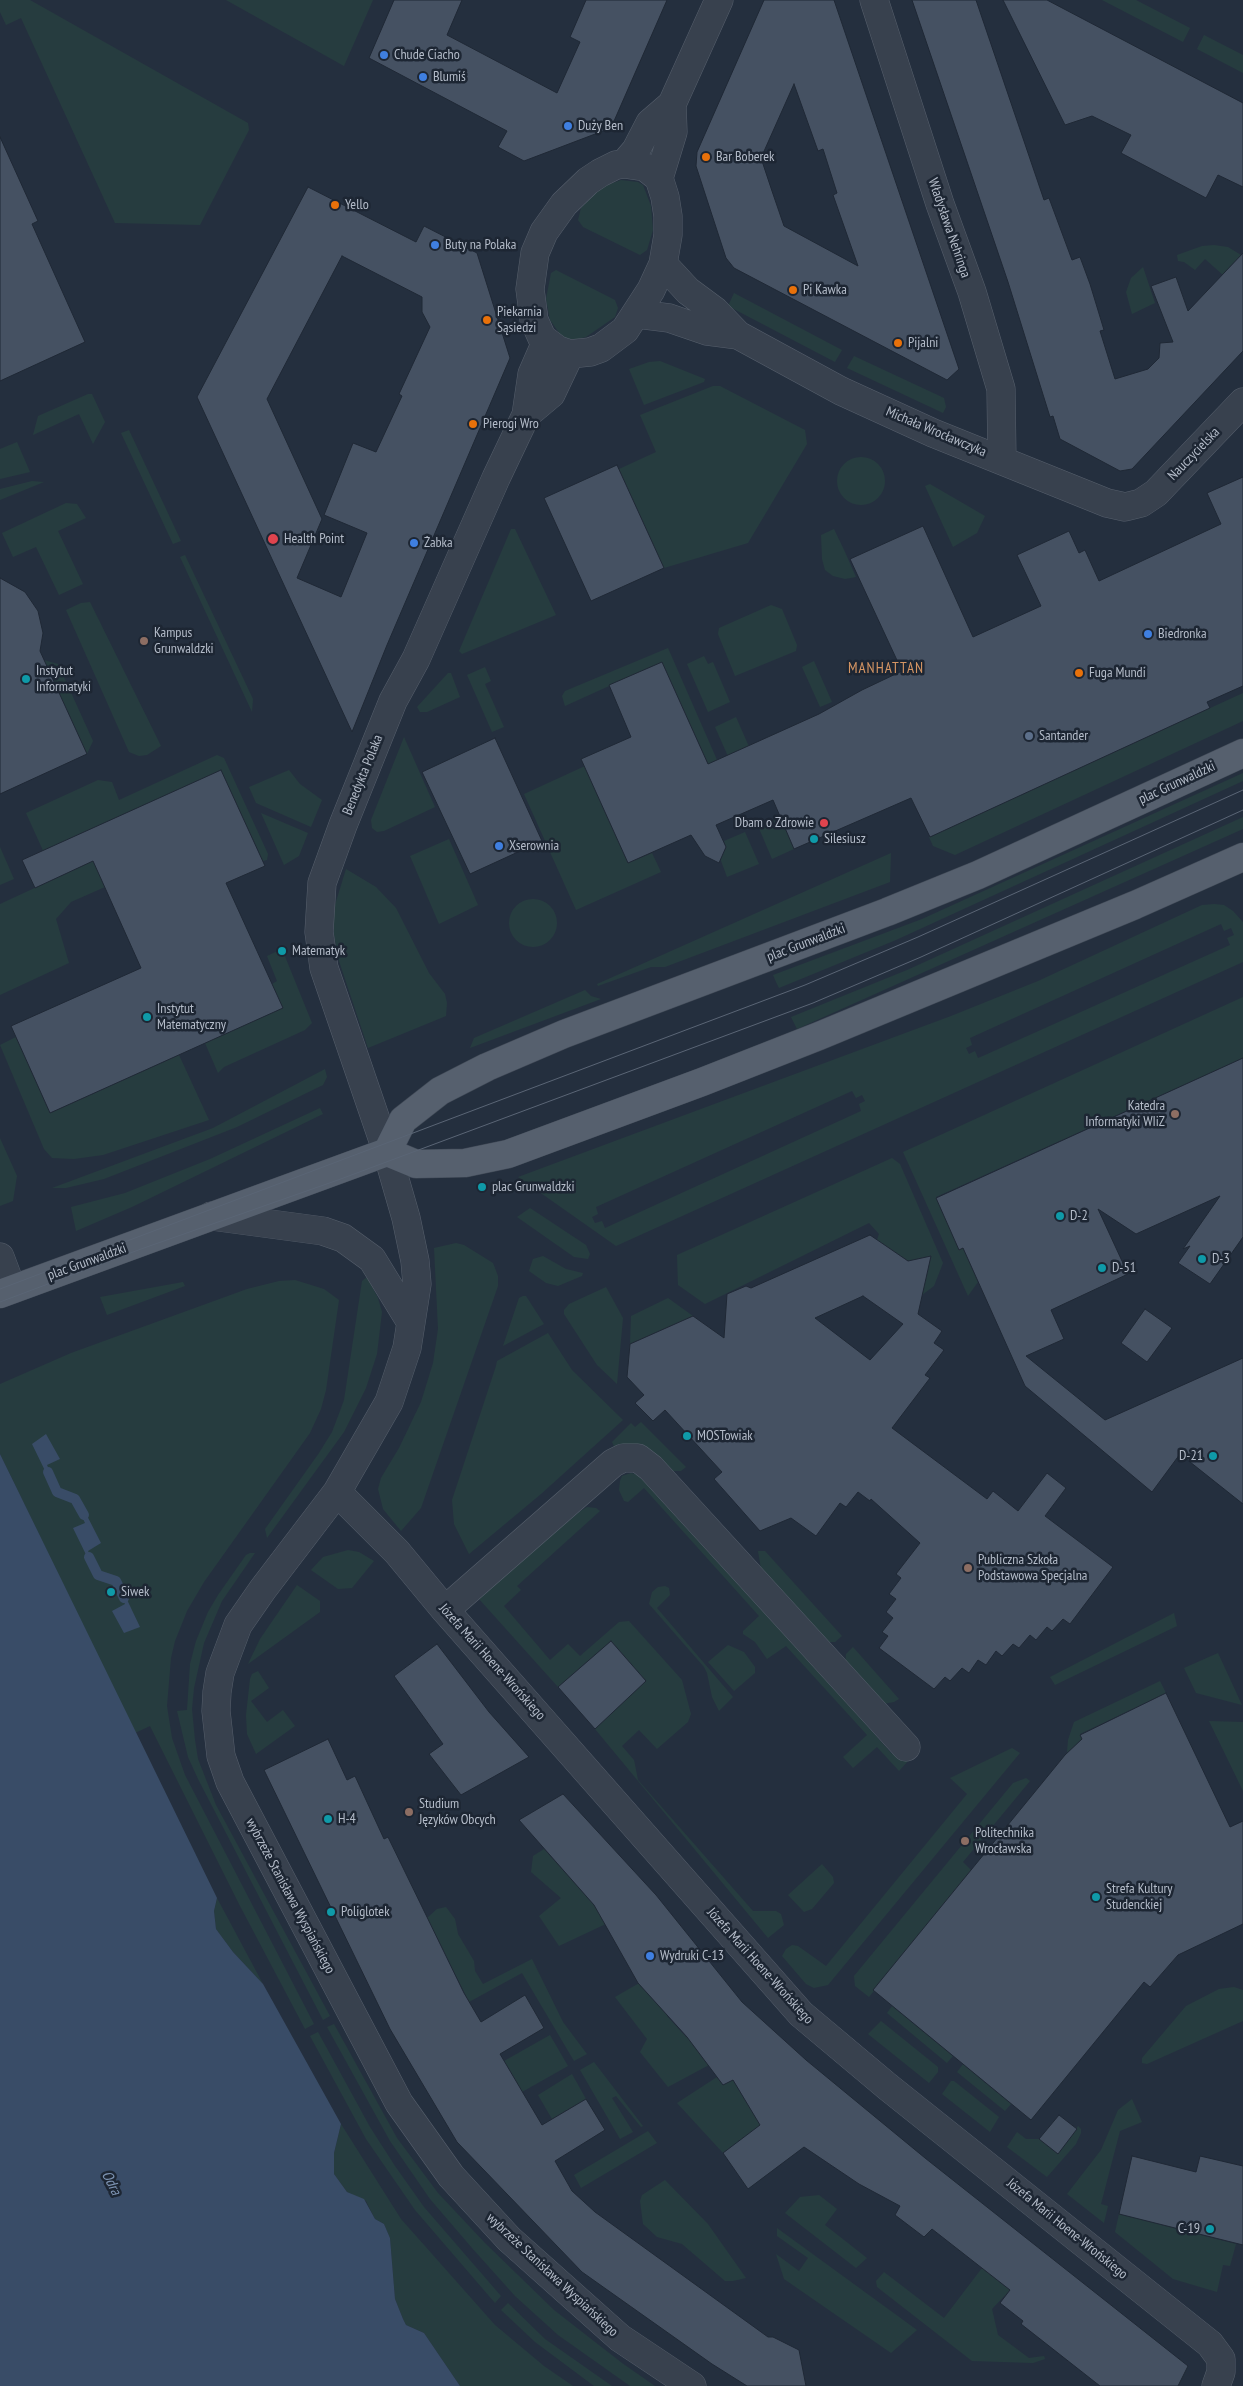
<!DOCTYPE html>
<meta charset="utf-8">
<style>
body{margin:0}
canvas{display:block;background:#242f3e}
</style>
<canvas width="1243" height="2386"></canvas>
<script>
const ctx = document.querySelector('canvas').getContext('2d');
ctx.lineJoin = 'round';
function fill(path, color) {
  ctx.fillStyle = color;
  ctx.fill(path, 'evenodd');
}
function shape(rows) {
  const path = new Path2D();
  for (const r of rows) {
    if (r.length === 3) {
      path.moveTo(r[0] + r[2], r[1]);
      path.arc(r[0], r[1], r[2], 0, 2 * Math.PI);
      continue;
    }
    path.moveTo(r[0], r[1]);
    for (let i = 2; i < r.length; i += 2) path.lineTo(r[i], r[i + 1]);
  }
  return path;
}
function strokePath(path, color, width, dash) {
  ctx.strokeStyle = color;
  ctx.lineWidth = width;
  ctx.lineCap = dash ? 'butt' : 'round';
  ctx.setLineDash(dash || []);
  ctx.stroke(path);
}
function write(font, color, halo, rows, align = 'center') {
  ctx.font = font + ' "PT Sans Narrow",sans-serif';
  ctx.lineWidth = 5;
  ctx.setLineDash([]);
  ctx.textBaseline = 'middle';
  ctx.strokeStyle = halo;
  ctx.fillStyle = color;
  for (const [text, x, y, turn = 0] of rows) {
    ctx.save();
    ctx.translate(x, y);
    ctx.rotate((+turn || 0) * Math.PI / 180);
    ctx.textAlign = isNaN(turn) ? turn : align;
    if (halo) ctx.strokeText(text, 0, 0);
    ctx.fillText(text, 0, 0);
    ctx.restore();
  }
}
const green = shape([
 [0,0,30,0,248,123,249,130,200,225,115,223,21,18,6,25,0,12],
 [226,0,373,0,344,66],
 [1102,0,1136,0,1190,28,1183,42],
 [1204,35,1243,55,1243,73,1197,49],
 [621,180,638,182,643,185,651,206,653,230,647,250,640,255,583,227,578,220,581,208,593,195,602,187],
 [1214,245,1228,247,1241,255,1223,275,1205,259,1195,270,1184,262,1178,261,1177,255,1202,246],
 [1143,267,1155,303,1132,314,1126,292,1131,278],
 [556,270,615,300,618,308,615,317,586,337,573,340,562,337,550,320,546,299,551,273],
 [734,293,842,350,835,362,728,306],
 [854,356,944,398,946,407,943,413,847,368],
 [660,361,705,379,704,382,644,405,629,369,649,362],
 [713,386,720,386,805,430,807,444,748,543,664,568,619,469,656,452,640,415],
 [88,394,92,394,105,422,93,444,79,414,33,435,38,416],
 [129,430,181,541,173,544,121,433],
 [17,442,30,472,0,479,0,449],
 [861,481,24],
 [32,481,44,482,0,500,0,489],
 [930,484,985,516,977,533,953,547,925,486],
 [66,503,77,504,86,518,58,531,83,584,59,595,36,547,13,557,2,533],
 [511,529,515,529,556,615,462,654,459,651],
 [834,529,845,552,856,577,845,579,833,576,825,570,822,559,821,535],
 [185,555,253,699,252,712,180,557],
 [90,602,161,746,147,755,139,756,129,752,66,610,81,603],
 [771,605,782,609,797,645,796,651,735,676,718,634,719,628],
 [668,648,728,785,709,766,662,662,565,706,562,696,565,691],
 [704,656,708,664,713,662,730,702,708,712,687,664],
 [44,660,58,664,93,741,87,754],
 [814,661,832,702,820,707,802,667],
 [485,667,491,681,485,684,504,727,492,732,467,675],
 [448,673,451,673,460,697,427,712,420,712,417,707],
 [1243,693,1243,721,955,855,933,846,929,837],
 [736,717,771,797,750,806,715,727],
 [404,737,435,807,384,831,377,832,372,828,371,820],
 [217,755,224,758,268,854,267,860,263,861,221,770,50,866,26,813,98,780,112,782,119,800],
 [585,766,628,863,652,853,661,872,576,910,524,794],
 [289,770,300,784,322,800,311,827,256,803,249,787],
 [1243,773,1243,781,896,940,779,988,776,982,773,975,922,919],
 [261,813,308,833,299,856,284,865],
 [780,817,794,849,772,859,758,826],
 [1243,817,1243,829,797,1029,791,1017,907,970],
 [745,832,759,864,727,877,720,858,726,848,724,841],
 [449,839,478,905,439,924,410,856],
 [0,847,14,879,0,885],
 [891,853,890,882,665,967,651,967,598,986,597,984],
 [93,861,105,887,71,902,56,919,69,963,0,995,0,904],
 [346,869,376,887,396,908,429,973,445,994,447,1003,446,1016,368,1048,339,961,334,935,334,908],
 [533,923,24],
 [1214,904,1224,905,1233,911,1243,922,1243,962,616,1246,518,1177,951,1016,1038,981,1202,905],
 [1221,924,1224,931,1231,928,1234,935,1227,938,1230,945,985,1055,978,1058,975,1051,969,1054,966,1048,972,1045,970,1038],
 [852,1091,856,1098,862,1095,865,1101,859,1104,861,1111,605,1228,602,1221,595,1223,592,1217,598,1214,596,1207],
 [282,949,312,1023,305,1030,224,1067,218,1073,205,1043,272,984,277,981,267,956],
 [585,990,591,996,601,999,470,1048,474,1038],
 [1243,997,1243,1058,936,1197,959,1249,963,1248,978,1282,968,1296,903,1152],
 [16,1037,50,1113,179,1055,209,1120,103,1155,74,1159,52,1158,44,1149,0,1045],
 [325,1069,327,1077,323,1085,237,1127,104,1179,66,1188,52,1188,213,1128],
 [320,1108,323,1114,132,1207,76,1231,71,1207,125,1193,210,1159],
 [0,1138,17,1176,13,1201,0,1206],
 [892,1158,900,1164,943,1263,934,1286,922,1295,931,1256,908,1261,877,1240,879,1234,869,1223,705,1304,678,1285,677,1255],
 [530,1208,586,1245,590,1254,588,1259,574,1257,517,1217],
 [456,1243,464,1245,493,1263,498,1276,498,1286,421,1508,401,1531,383,1509,378,1489,381,1478,399,1448,421,1402,433,1363,438,1329,434,1248],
 [543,1256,566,1269,583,1273,582,1276,558,1286,546,1283,529,1271,533,1259],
 [367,1277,378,1298,382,1312,377,1354,366,1388,344,1432,267,1538,265,1529,319,1453,332,1432,340,1411,344,1400,362,1281],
 [295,1280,324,1289,339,1300,326,1390,321,1409,310,1433,204,1582,187,1611,175,1641,171,1658,167,1706,172,1738,185,1775,314,2024,305,2029,240,1906,150,1726,135,1733,0,1454,0,1384,71,1353,247,1289,279,1281],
 [183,1282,185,1286,107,1315,100,1297],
 [606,1287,623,1318,617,1384,597,1365,564,1314,564,1310,569,1304],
 [523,1296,526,1296,544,1324,503,1346,519,1298],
 [668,1298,693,1316,630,1344,631,1316],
 [548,1333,572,1370,623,1420,541,1494,469,1554,454,1524,452,1500,496,1366,497,1361],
 [641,1422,686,1467,681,1471,670,1471,646,1447,626,1444,614,1446,612,1442,631,1423,635,1427],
 [631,1473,643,1476,675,1509,892,1754,904,1749,909,1760,899,1771,877,1747,853,1768,843,1757,867,1735,786,1646,767,1659,755,1642,743,1634,743,1631,759,1616,644,1488,628,1502,624,1501,619,1490,620,1481,622,1476],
 [587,1507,596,1508,600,1511,517,1586,521,1590,504,1606,550,1660,568,1644,580,1656,619,1622,629,1621,682,1680,691,1714,688,1722,657,1749,639,1730,622,1746,634,1760,638,1780,753,1911,776,1911,781,1914,784,1925,768,1938,595,1729,646,1681,611,1641,558,1687,479,1599,487,1587,579,1512],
 [348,1550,359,1552,374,1561,352,1588,338,1589,311,1570,323,1557],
 [758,1551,765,1551,842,1636,835,1642,823,1642,762,1575],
 [250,1553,255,1553,222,1601,204,1643,194,1688,192,1709,195,1740,198,1759,216,1805,330,2016,323,2020,198,1779,188,1757,177,1711,187,1710,190,1664,196,1641,208,1612,218,1595,246,1555],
 [297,1585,320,1601,320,1612,248,1664,260,1639],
 [665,1586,669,1588,670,1595,657,1608,733,1697,719,1711,712,1697,707,1673,704,1667,649,1604,652,1592,658,1587],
 [1174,1613,1177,1626,1055,1685,1050,1677],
 [728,1645,744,1652,755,1667,755,1673,734,1691,708,1662],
 [853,1647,899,1699,894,1702,883,1704,845,1667,846,1654],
 [1218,1653,1242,1705,1196,1693,1184,1668],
 [258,1671,269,1688,251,1701,267,1722,283,1710,295,1726,256,1754,247,1734,246,1715,250,1679,252,1674],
 [1160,1681,1166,1693,1080,1734,1093,1760,1086,1768,1067,1752,1068,1740,1074,1722],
 [1209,1721,1243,1722,1243,1791],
 [1012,1748,1020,1753,828,1985,814,1988,806,1984,782,1956,786,1949,792,1945,798,1946,826,1966,967,1794,950,1778],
 [1026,1778,1030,1781,963,1862,971,1870,869,1997,855,1986,854,1976,1013,1783],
 [544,1849,610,1922,559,1946,539,1916,561,1898,531,1872,533,1856],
 [822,1864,833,1877,834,1883,812,1909,804,1912,788,1895],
 [217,1898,263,1984,233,1952,216,1929,214,1911],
 [446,1907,455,1919,458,1934,474,1961,475,1971,483,1984,532,1959,563,2022,587,2054,574,2061,522,1973,469,2002,427,1918,437,1909],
 [648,1978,669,2013,667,2016,686,2037,690,2035,709,2065,668,2087,640,2052,647,2039,615,1997],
 [1234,1987,1243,1990,1243,2021,1147,2064,1142,2063,1142,2058,1186,2006,1219,1989],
 [892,2006,953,2056,947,2063,887,2013],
 [881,2021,938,2067,938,2072,929,2083,868,2034],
 [334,2024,397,2138,438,2193,485,2243,554,2310,622,2363,655,2386,630,2386,558,2335,515,2296,472,2248,430,2199,390,2141,327,2027],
 [318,2032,370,2127,395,2166,424,2207,501,2296,495,2303,415,2210,366,2139,310,2036],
 [550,2035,568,2066,522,2092,504,2061],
 [594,2062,643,2126,641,2127,616,2096,612,2098,633,2132,620,2139,580,2070],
 [963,2064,1011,2104,1005,2111,957,2072],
 [572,2074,586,2099,552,2119,538,2095],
 [717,2077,723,2085,733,2080,745,2100,787,2106,723,2153,677,2103],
 [951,2081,954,2081,999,2117,990,2132,942,2094],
 [1132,2099,1142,2122,1120,2131,1101,2204,1108,2206,1104,2223,1067,2194,1101,2150,1118,2110],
 [341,2124,401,2219,495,2325,544,2366,573,2386,460,2386,424,2333,406,2325,403,2319,395,2299,390,2238,384,2224,375,2219,366,2201,347,2192,334,2174,334,2153],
 [1078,2126,1081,2129,1081,2133,1076,2144,1047,2177,1007,2147,1017,2132,1026,2139,1039,2139,1058,2154],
 [648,2131,657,2143,581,2188,574,2175],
 [665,2180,708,2224,746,2278,733,2281,725,2281,682,2244,657,2237,643,2224,640,2201,642,2195],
 [819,2195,837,2209,825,2225,867,2258,856,2268,785,2213,800,2197],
 [1119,2214,1236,2244,1230,2266,1223,2265,1217,2292,1173,2279,1115,2232],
 [777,2228,917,2330,891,2353,784,2279,776,2254,799,2271,808,2258,777,2236],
 [982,2268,1010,2290,992,2309,998,2335,1029,2358,1044,2356,1045,2359,1033,2363,972,2361,877,2287,876,2281,884,2272,944,2318],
 [508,2303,545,2339,612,2386,594,2386,535,2342,501,2310]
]);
const water = shape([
 [46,1434,60,1459,47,1465,55,1482,51,1483,32,1444],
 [0,1454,217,1898,214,1911,216,1929,233,1952,263,1984,341,2124,334,2153,334,2174,347,2192,364,2199,375,2219,384,2224,390,2238,395,2299,403,2319,406,2325,424,2333,460,2386,0,2386],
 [80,1502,101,1543,88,1551,96,1567,93,1569,73,1528,85,1523,76,1504],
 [121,1587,140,1627,124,1633,112,1611,125,1604,117,1588]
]);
const stream = shape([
 [48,1472,57,1492,75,1499,84,1515],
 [89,1557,98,1575,116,1581,124,1598]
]);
const building = shape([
 [394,0,462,0,447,35,557,93,580,42,570,37,586,0,667,0,611,128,524,161,498,147,507,131,369,58,394,0],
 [764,0,834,0,959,369,947,380,734,268,726,258,696,166,697,152,764,0],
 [794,84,818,151,823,149,837,193,833,195,858,266,784,226,772,191,761,158,794,84],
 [912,0,976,0,1044,200,1049,198,1072,260,1080,257,1090,284,1104,330,1100,331,1115,379,1148,369,1159,358,1160,343,1173,342,1151,286,1176,277,1188,311,1243,253,1243,351,1132,469,1120,471,1060,439,1053,416,1050,417,1008,282,912,0],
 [1003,0,1047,0,1243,103,1243,187,1218,175,1206,198,1121,153,1131,135,1092,116,1065,125,1003,0],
 [0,137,38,221,32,224,85,342,0,381,0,137],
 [308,187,416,242,424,226,477,253,510,358,387,645,352,732,197,397,308,187],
 [342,256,422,297,422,312,430,327,399,394,402,396,376,452,353,443,324,515,367,533,341,597,297,578,322,519,267,399,342,256],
 [617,465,664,568,591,601,544,498,617,465],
 [1243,477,1243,686,1207,702,1210,708,930,837,911,798,794,849,773,800,716,825,726,847,719,863,705,856,691,835,628,863,581,759,631,737,609,685,662,662,708,764,819,714,862,690,902,671,850,559,923,526,973,637,1041,606,1017,555,1069,531,1079,553,1085,550,1099,581,1221,524,1207,493,1243,477],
 [0,578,25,592,38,611,43,633,40,651,87,754,0,794,0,578],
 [495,738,542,841,470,874,422,772,495,738],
 [221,770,265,866,226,883,283,1008,50,1113,11,1026,141,968,93,861,35,888,22,860,221,770],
 [1243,1058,1243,1237,1210,1284,1178,1263,1190,1246,1183,1249,1220,1196,1136,1234,1098,1209,1128,1274,1051,1310,1064,1339,1026,1356,1105,1420,1243,1358,1243,1504,1180,1454,1152,1492,1025,1386,963,1248,959,1250,936,1198,1243,1058],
 [870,1235,908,1261,931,1256,918,1314,942,1331,934,1343,944,1350,925,1375,930,1378,892,1428,987,1499,993,1491,1018,1511,1047,1473,1066,1488,1045,1516,1113,1567,1070,1624,1063,1619,1052,1631,1047,1627,1036,1640,1030,1635,1019,1648,1013,1644,1002,1656,996,1651,986,1665,978,1660,969,1673,962,1668,950,1681,945,1677,934,1689,879,1648,888,1636,882,1632,893,1618,886,1612,896,1599,889,1594,901,1578,896,1574,920,1543,871,1499,870,1501,858,1492,846,1507,840,1503,816,1536,791,1518,760,1531,714,1479,722,1472,665,1410,653,1421,635,1403,644,1395,627,1377,630,1344,693,1316,724,1338,727,1294,746,1286,751,1288,870,1235],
 [863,1296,903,1324,870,1360,815,1318,863,1296],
 [1145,1309,1172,1328,1147,1362,1121,1343,1145,1309],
 [611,1641,646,1681,595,1729,558,1687,611,1641],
 [437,1644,489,1712,529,1757,461,1795,429,1754,443,1744,394,1676,437,1644],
 [1166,1693,1230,1827,1243,1821,1243,1924,1178,1955,1150,1987,1144,1982,1031,2120,873,1990,1065,1755,1082,1739,1080,1735,1166,1693],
 [328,1739,347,1780,355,1776,384,1839,388,1837,464,1993,481,2022,525,1995,544,2028,500,2054,542,2125,586,2099,605,2130,555,2161,572,2191,595,2212,768,2337,773,2337,799,2350,806,2386,747,2386,712,2364,582,2272,457,2142,390,2029,264,1770,328,1739],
 [563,1794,656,1895,742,2002,806,2060,925,2158,1188,2366,1178,2386,1100,2386,1021,2324,1023,2321,1000,2303,1010,2290,932,2229,924,2237,895,2215,900,2206,859,2184,804,2147,748,2189,723,2153,760,2125,733,2080,723,2085,687,2037,638,1983,594,1905,519,1820,563,1794],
 [1059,2115,1077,2129,1058,2154,1039,2139,1059,2115],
 [1132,2156,1196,2172,1200,2156,1243,2166,1243,2245,1119,2214,1132,2156]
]);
const minor = shape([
 [874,0,940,204,972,292,1001,389,1002,460],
 [624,164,645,167,659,178,665,197,668,216,668,235,663,264,651,290,625,330,601,348,590,352,570,354,558,350,542,338,534,320,530,289,535,253,544,232,564,204,588,181,600,173,616,165,624,164],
 [624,164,636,150,650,123,672,104,719,0],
 [659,178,673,132,672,104],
 [663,264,688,291,715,311,738,335,841,391,933,433,1107,503,1125,507,1141,503,1156,493,1243,402],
 [637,314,669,318,707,331,738,335],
 [546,342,532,374,526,415,496,478,416,659,393,701,343,825,322,883,319,932,324,968,387,1152,406,1218,415,1261,417,1284,407,1348,389,1402,337,1492,263,1589,238,1625,220,1673,217,1692,216,1711,221,1756,230,1782,399,2103,451,2176,509,2239,620,2338,692,2386],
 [526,415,551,394,570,354],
 [211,1216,323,1231,343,1238,372,1259,410,1321],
 [0,1257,12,1289],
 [337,1492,397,1552,445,1610,801,2014,888,2087,1210,2344,1221,2359,1221,2372,1216,2386],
 [445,1610,613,1463,623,1458,638,1458,651,1468,906,1747]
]);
const major = shape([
 [387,1152,416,1164,465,1163,508,1154,702,1082,819,1036,1135,905,1243,857],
 [0,1294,387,1152,403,1120,440,1091,487,1067,564,1034,887,912,978,875,1243,753]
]);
const tram = shape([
 [0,1289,805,985,918,937,1243,790],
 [0,1302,141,1249,338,1180,813,1003,921,957,1243,810]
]);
const markers = [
 [384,55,5,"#3f7fe0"],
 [423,77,5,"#3f7fe0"],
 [568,126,5,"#3f7fe0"],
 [706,157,5,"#e8710a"],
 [335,205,5,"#e8710a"],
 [435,245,5,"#3f7fe0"],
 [793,290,5,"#e8710a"],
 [487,320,5,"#e8710a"],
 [898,343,5,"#e8710a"],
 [473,424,5,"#e8710a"],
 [273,539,6,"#e0444e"],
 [414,543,5,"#3f7fe0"],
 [1148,634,5,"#3f7fe0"],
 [144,641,5,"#8d6e63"],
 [1079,673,5,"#e8710a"],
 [26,679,5,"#0f9aa8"],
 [1029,736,5,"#5c6f8a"],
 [824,823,5,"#e0444e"],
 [814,839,5,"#0f9aa8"],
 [499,846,5,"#3f7fe0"],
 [282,951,5,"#0f9aa8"],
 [147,1017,5,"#0f9aa8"],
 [1175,1114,5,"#8d6e63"],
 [482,1187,5,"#0f9aa8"],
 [1060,1216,5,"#0f9aa8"],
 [1202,1259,5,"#0f9aa8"],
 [1102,1268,5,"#0f9aa8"],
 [687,1436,5,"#0f9aa8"],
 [1213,1456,5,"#0f9aa8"],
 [968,1568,5,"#8d6e63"],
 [111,1592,5,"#0f9aa8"],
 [409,1812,5,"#8d6e63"],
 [328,1819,5,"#0f9aa8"],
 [965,1841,5,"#8d6e63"],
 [1096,1897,5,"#0f9aa8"],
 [331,1912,5,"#0f9aa8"],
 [650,1956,5,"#3f7fe0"],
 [1210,2229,5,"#0f9aa8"]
];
const poiNames = [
 ["Chude Ciacho",394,55],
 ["Blumiś",433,77],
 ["Duży Ben",578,126],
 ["Bar Boberek",716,157],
 ["Yello",345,205],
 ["Buty na Polaka",445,245],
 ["Pi Kawka",803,290],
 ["Piekarnia",497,312],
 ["Sąsiedzi",497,328],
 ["Pijalni",908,343],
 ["Pierogi Wro",483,424],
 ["Health Point",284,539],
 ["Żabka",424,543],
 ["Kampus",154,633],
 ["Grunwaldzki",154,649],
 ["Biedronka",1158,634],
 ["Instytut",36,671],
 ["Informatyki",36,687],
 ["Fuga Mundi",1089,673],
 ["Santander",1039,736],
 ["Dbam o Zdrowie",814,823,"right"],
 ["Silesiusz",824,839],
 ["Xserownia",509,846],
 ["Matematyk",292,951],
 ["Instytut",157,1009],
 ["Matematyczny",157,1025],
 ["Katedra",1165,1106,"right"],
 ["Informatyki WIiZ",1165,1122,"right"],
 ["plac Grunwaldzki",492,1187],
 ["D-2",1070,1216],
 ["D-3",1212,1259],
 ["D-51",1112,1268],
 ["MOSTowiak",697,1436],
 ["D-21",1203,1456,"right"],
 ["Publiczna Szkoła",978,1560],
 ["Podstawowa Specjalna",978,1576],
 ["Siwek",121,1592],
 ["Studium",419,1804],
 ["Języków Obcych",419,1820],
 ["H-4",338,1819],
 ["Politechnika",975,1833],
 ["Wrocławska",975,1849],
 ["Strefa Kultury",1106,1889],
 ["Studenckiej",1106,1905],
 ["Poliglotek",341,1912],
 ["Wydruki C-13",660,1956],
 ["C-19",1200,2229,"right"]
];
const streetNames = [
 ["Władysława Nehringa",949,228,71],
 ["Michała Wrocławczyka",936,432,23],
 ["Nauczycielska",1194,454,-46],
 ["Benedykta Polaka",363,775,-68],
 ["plac Grunwaldzki",1177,783,-25],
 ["plac Grunwaldzki",806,943,-21],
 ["plac Grunwaldzki",87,1262,-20],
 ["Józefa Marii Hoene-Wrońskiego",492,1662,48],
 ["wybrzeże Stanisława Wyspiańskiego",290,1896,62],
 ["Józefa Marii Hoene-Wrońskiego",760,1966,48],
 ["Józefa Marii Hoene-Wrońskiego",1067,2229,39],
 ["wybrzeże Stanisława Wyspiańskiego",552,2275,43]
];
const neighbourhoodNames = [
 ["MANHATTAN",886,669]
];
const waterNames = [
 ["Odra",111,2183,63]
];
fill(green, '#263c3f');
fill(water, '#394c67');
strokePath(stream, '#394c67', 10);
fill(building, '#455162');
strokePath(building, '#1f2835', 1);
strokePath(minor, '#565f6c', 29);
strokePath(major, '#414a57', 29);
strokePath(minor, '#38414e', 28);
strokePath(major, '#56606e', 28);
strokePath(tram, '#5a6575', 1);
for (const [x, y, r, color] of markers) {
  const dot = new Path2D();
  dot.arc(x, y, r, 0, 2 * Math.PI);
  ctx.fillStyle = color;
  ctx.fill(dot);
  strokePath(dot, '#1d2633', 2);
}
write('14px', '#b4bcc9', '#1d2633', poiNames, 'left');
write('14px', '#b4bcc9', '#1d2633', streetNames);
ctx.letterSpacing = '1px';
write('15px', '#d59563', '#1d2633', neighbourhoodNames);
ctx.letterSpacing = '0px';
write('italic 15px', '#7c92b1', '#1d2633', waterNames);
</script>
